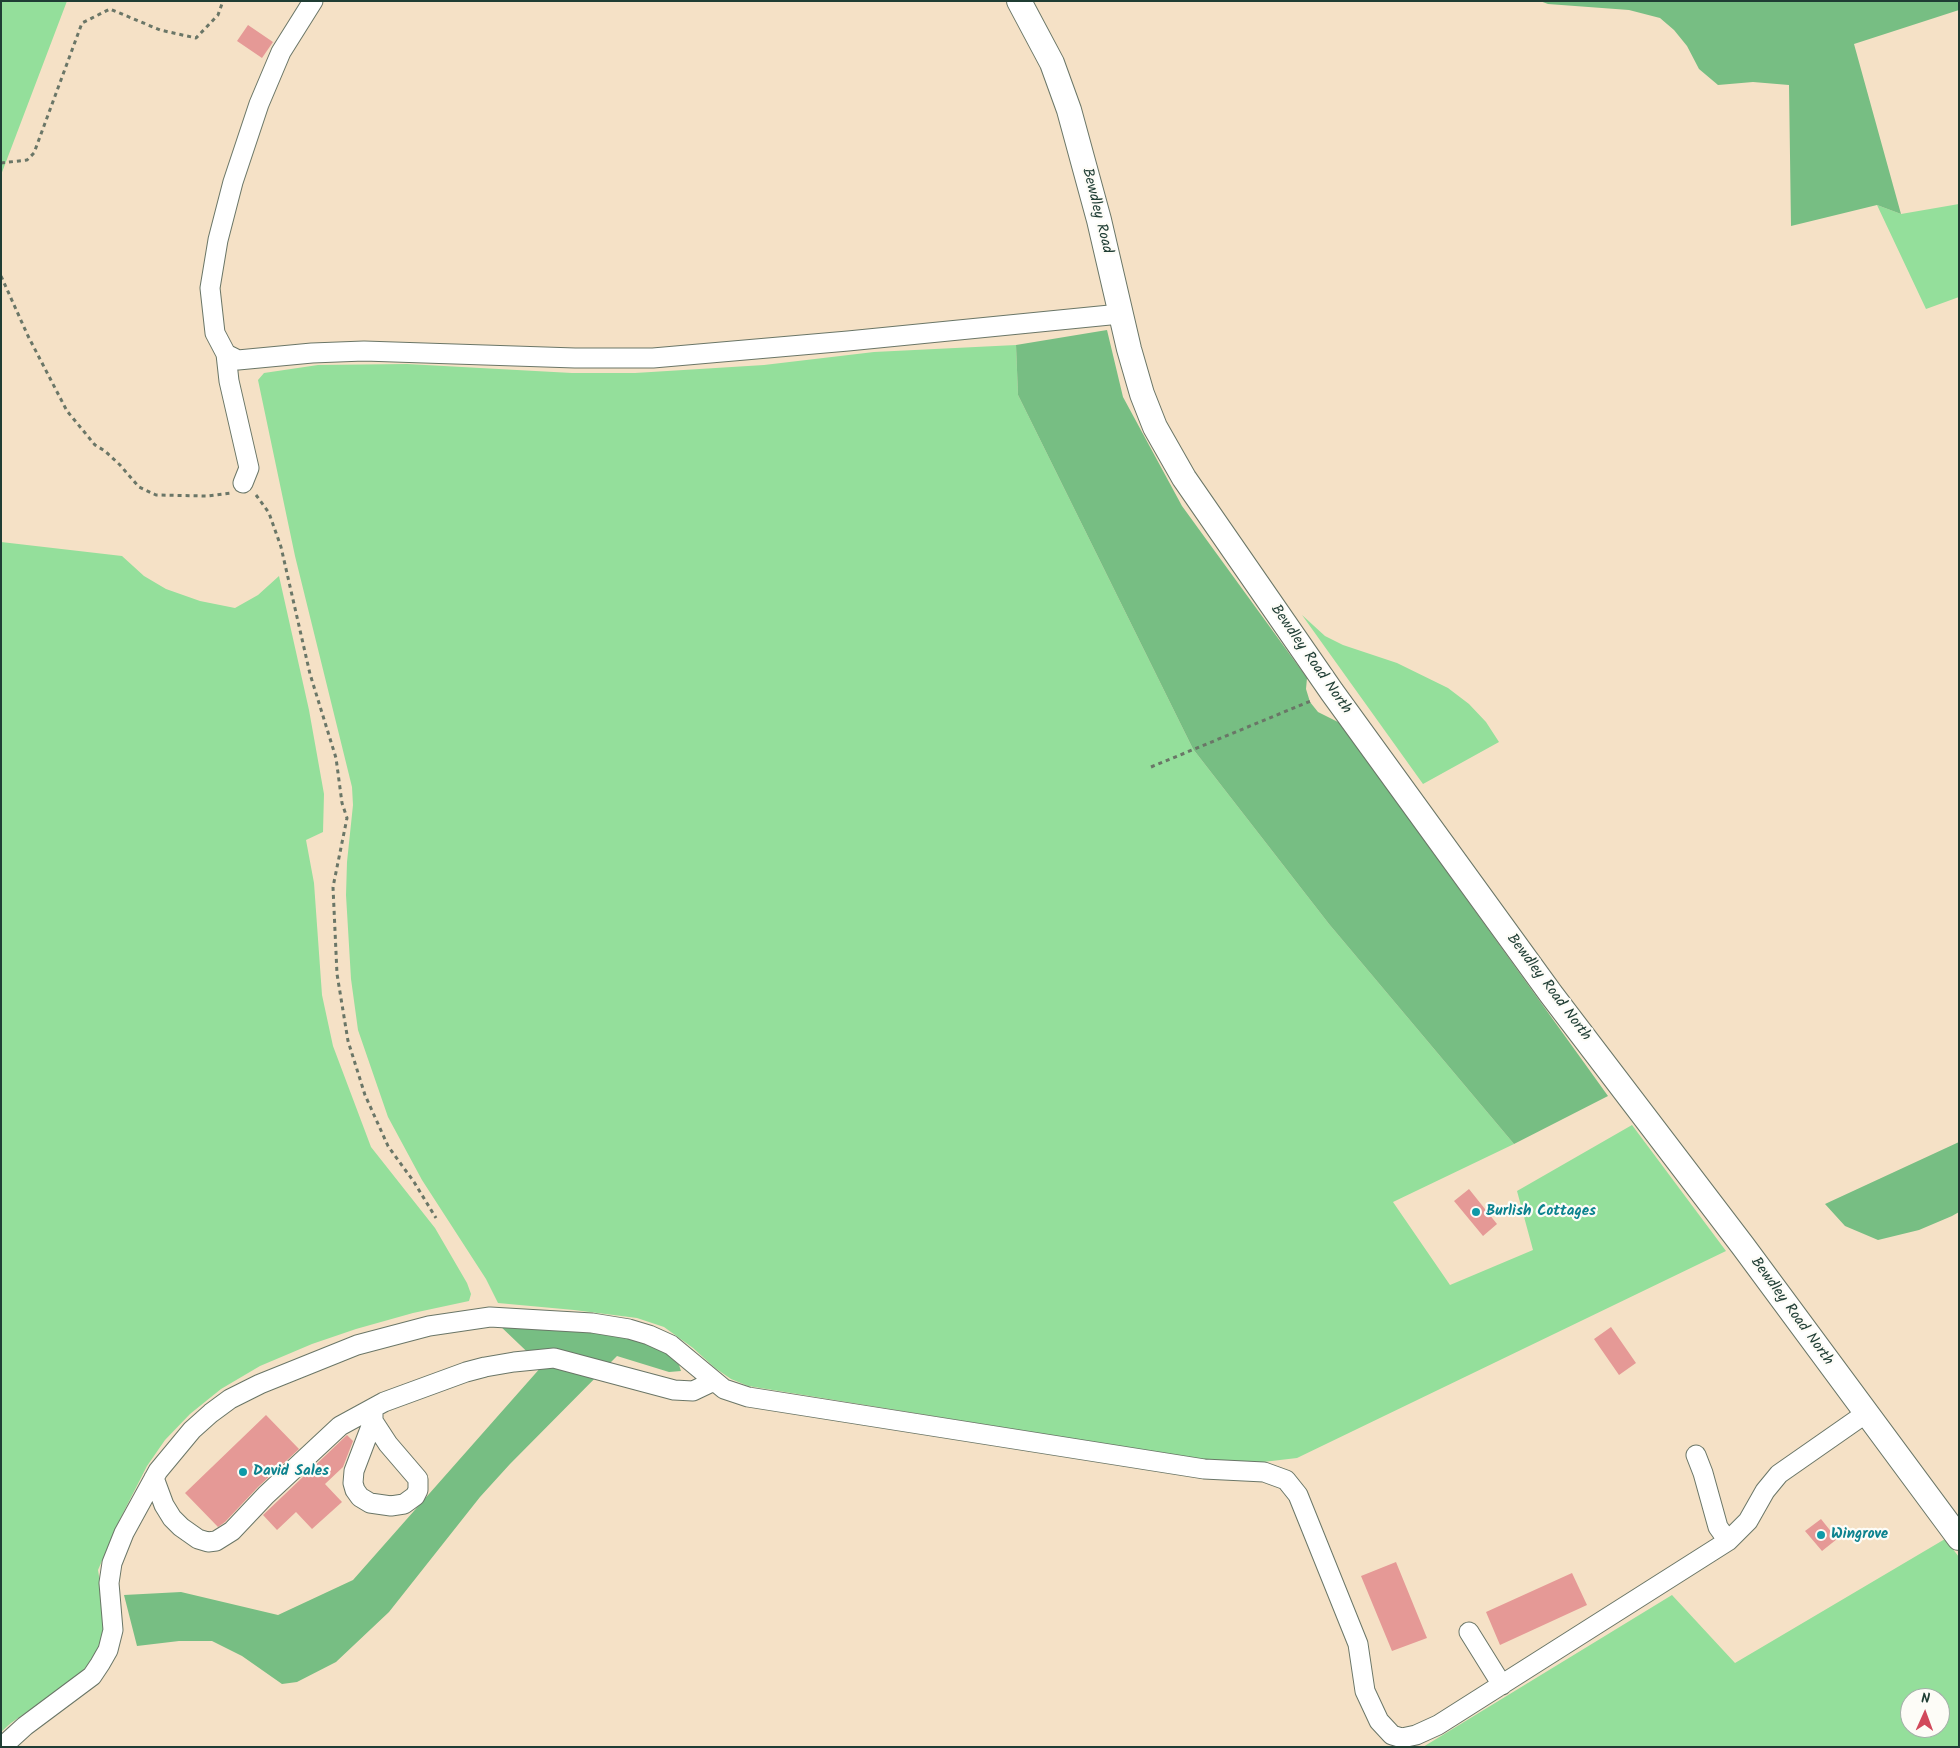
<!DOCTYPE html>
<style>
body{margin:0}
#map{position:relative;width:1960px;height:1748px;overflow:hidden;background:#f5e1c6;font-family:Kalam,sans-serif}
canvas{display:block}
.frame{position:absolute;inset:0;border:2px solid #1f3d34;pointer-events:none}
.north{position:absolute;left:1900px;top:1688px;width:50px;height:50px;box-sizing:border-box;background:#fdfcf7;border:1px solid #a4b0a9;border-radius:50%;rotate:2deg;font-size:14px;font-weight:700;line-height:20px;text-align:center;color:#1f3d34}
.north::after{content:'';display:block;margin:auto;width:18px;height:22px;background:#d1495b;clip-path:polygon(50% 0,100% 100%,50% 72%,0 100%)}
</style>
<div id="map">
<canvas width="1960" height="1748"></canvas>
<div class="frame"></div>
<div class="north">N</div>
</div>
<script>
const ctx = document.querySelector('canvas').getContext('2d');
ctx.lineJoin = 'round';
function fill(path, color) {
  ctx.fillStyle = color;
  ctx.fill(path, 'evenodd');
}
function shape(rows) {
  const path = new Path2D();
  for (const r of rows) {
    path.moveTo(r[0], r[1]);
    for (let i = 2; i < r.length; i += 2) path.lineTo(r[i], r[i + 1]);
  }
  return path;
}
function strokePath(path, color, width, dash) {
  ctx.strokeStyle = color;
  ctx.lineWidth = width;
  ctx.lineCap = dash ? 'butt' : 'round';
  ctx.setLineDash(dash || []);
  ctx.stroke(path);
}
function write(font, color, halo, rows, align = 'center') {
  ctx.font = font + ' Kalam,sans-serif';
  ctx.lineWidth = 4.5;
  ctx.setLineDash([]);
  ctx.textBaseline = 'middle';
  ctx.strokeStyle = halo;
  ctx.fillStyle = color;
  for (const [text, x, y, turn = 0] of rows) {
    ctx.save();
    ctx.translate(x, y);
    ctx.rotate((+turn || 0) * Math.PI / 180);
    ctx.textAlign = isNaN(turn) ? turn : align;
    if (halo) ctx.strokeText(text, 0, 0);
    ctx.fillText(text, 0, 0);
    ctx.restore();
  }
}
const green = shape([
 [1,1,67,1,1,175],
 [1959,204,1959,297,1926,309,1877,205,1901,214],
 [1016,345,1018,395,1193,749,1329,924,1514,1144,1393,1202,1450,1285,1533,1250,1517,1191,1632,1125,1726,1251,1297,1458,1263,1462,1210,1461,748,1386,731,1379,715,1368,693,1348,664,1327,637,1318,574,1310,498,1303,486,1279,422,1180,388,1117,358,1030,351,979,346,895,347,862,353,805,352,787,295,556,258,380,264,373,318,365,407,364,572,373,635,373,764,365,874,352],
 [1,542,122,556,144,576,166,589,200,601,235,608,258,595,279,576,309,710,324,794,323,832,306,840,314,883,322,995,333,1046,371,1147,435,1228,467,1283,471,1294,469,1301,413,1313,356,1329,312,1344,260,1366,221,1389,190,1414,165,1440,147,1466,120,1519,98,1570,105,1613,103,1635,96,1656,78,1676,11,1723,1,1732],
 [1302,615,1325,636,1343,645,1397,663,1448,688,1469,704,1486,722,1499,742,1423,784],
 [1945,1539,1959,1557,1959,1747,1423,1747,1672,1595,1735,1663],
 [1910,1698,1940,1698,1940,1728,1910,1728]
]);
const forest = shape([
 [1540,1,1959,1,1959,10,1854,44,1901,214,1877,205,1791,226,1789,85,1753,82,1718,85,1699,69,1687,46,1674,30,1660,18,1629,10,1548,4],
 [1107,330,1123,397,1182,506,1307,678,1306,689,1310,702,1318,712,1340,723,1608,1096,1514,1144,1329,924,1193,749,1018,395,1016,345],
 [1959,1142,1959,1212,1952,1216,1919,1230,1878,1240,1845,1226,1825,1204],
 [497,1323,624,1332,657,1345,679,1365,681,1371,669,1372,617,1356,510,1464,480,1497,389,1612,336,1662,297,1682,282,1684,242,1656,212,1641,179,1641,137,1646,124,1595,181,1592,278,1615,353,1580,542,1366]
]);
const building = shape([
 [248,25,273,42,262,58,237,41],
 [1469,1189,1497,1224,1483,1236,1454,1201],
 [1611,1327,1636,1363,1619,1375,1594,1339],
 [266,1415,299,1449,258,1487,225,1522,218,1527,185,1493],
 [347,1435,353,1441,343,1467,325,1484,342,1502,312,1529,296,1512,277,1530,263,1515],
 [1821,1519,1837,1539,1822,1551,1805,1531],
 [1396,1562,1427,1638,1392,1651,1361,1576],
 [1572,1573,1587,1605,1500,1645,1486,1612]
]);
const path = shape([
 [1,163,27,160,34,153,82,23,110,9,160,30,196,38,218,15,223,1],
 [1,276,28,336,67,411,95,445,105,451,120,465,139,487,156,495,208,496,231,493],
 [256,495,269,513,281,547,310,674,336,758,342,803,347,818,333,887,337,974,348,1041,365,1095,388,1146,414,1182,436,1218],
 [1151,767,1313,700]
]);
const minor = shape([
 [226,354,238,360,312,353,364,351,575,358,653,358,848,341,1120,314],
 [243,483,249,468,229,381,226,354,215,333,210,288,218,240,233,182,259,104,281,52,313,1],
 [373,1421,388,1444,418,1479,418,1490,415,1496,404,1504,391,1506,370,1503,360,1497,355,1490,353,1483,354,1471,373,1421,373,1408],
 [1696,1455,1703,1473,1718,1527,1728,1541],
 [154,1478,164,1505,172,1518,181,1527,198,1539,208,1542,216,1541,232,1531,266,1495,340,1426,384,1402,466,1372,485,1367,514,1362,554,1358,674,1390,693,1391,714,1381],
 [1469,1632,1502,1685],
 [2,1747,25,1726,92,1676,100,1664,108,1650,113,1630,109,1583,112,1563,124,1533,158,1471,192,1430,211,1413,230,1399,260,1384,357,1345,429,1326,490,1317,592,1323,629,1329,649,1335,671,1345,724,1389,748,1397,1204,1469,1264,1472,1286,1480,1298,1495,1358,1644,1365,1691,1379,1721,1392,1735,1402,1738,1416,1735,1438,1725,1728,1541,1748,1521,1765,1491,1779,1474,1865,1414]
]);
const major = shape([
 [1019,1,1052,63,1069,110,1099,220,1129,349,1142,394,1155,427,1184,478,1332,692,1551,994,1743,1246,1959,1538]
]);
const markers = [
 [1476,1212,5,"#0f9aa8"],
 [243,1472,5,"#0f9aa8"],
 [1821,1535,5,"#0f9aa8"]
];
const streetNames = [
 ["Bewdley Road",1096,211,76],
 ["Bewdley Road North",1310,660,55],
 ["Bewdley Road North",1548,988,53],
 ["Bewdley Road North",1791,1312,54]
];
const cultureNames = [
 ["Burlish Cottages",1486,1212],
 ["David Sales",253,1472],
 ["Wingrove",1831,1535]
];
fill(green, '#94df9b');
fill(forest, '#77be83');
fill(building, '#e59996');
strokePath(minor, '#6a7667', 21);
strokePath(major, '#6a7667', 26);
strokePath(path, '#6a7667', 3, [4, 4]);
strokePath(minor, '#fff', 19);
strokePath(major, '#fff', 24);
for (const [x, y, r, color] of markers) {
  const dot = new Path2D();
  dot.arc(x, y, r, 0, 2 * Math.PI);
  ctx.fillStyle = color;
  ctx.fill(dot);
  strokePath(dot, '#fdfcf7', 2);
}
write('15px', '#1f3d34', '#fdfcf7', streetNames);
write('bold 15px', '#0d838f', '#fdfcf7', cultureNames, 'left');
</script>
